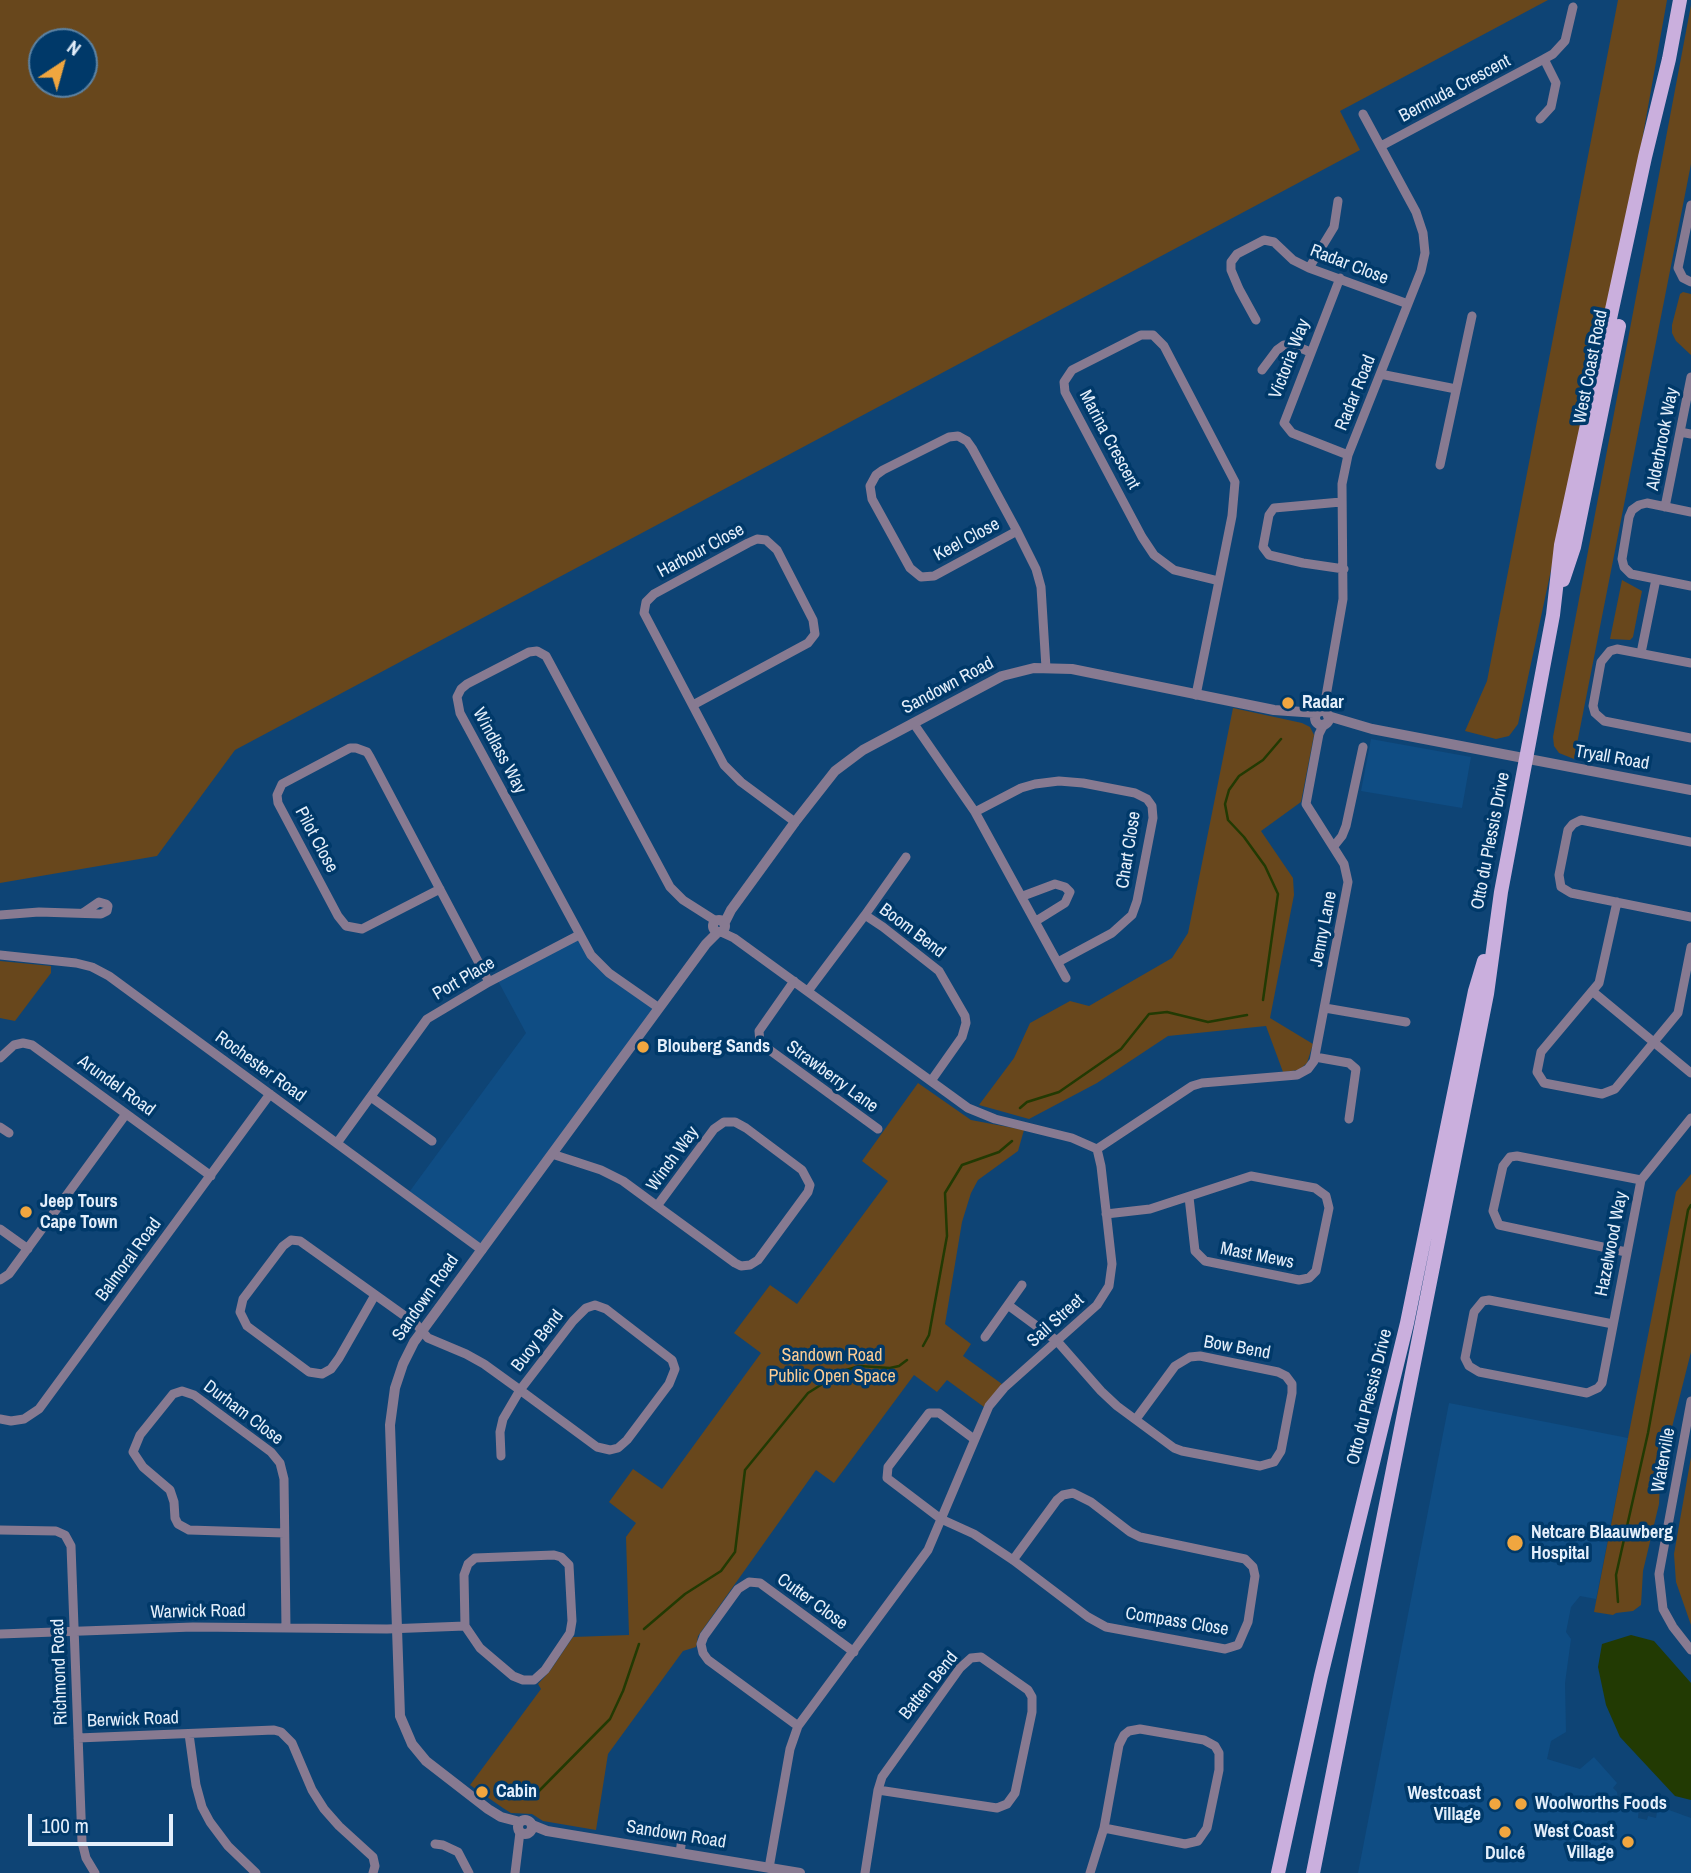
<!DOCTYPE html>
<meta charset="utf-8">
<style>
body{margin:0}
#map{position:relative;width:1691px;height:1873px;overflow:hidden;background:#0e4475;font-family:"Archivo Narrow",sans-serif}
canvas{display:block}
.north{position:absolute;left:28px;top:28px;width:70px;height:70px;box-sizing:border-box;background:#003969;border:2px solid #5b82a3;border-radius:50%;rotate:36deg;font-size:19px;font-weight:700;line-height:28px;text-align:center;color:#e4effb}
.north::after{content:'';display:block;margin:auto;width:24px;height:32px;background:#f0a63f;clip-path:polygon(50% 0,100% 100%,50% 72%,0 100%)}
.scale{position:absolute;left:28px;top:1814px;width:145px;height:32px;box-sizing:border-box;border:4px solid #e4effb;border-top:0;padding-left:9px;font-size:21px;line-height:24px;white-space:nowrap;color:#e4effb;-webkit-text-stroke:5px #003969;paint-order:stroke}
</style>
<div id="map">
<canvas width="1691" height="1873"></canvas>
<div class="north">N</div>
<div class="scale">100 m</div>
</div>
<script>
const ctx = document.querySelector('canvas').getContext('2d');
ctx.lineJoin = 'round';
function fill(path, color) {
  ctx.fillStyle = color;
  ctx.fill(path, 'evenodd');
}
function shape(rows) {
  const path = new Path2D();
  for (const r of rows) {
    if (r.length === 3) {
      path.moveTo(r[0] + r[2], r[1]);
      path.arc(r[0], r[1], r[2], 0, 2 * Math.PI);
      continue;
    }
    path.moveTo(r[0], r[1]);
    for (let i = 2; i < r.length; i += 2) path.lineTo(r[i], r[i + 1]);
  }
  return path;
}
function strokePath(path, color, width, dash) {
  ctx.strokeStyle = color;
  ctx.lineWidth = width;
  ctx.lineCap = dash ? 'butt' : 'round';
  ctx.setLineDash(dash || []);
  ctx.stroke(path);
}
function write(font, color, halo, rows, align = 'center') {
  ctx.font = font + ' "Archivo Narrow",sans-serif';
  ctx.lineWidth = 7;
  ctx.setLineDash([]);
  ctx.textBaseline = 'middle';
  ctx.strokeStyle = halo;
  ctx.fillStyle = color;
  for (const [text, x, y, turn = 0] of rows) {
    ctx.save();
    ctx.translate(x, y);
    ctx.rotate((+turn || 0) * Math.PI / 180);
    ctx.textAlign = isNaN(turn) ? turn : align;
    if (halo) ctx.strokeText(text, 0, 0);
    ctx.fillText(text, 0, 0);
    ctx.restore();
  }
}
const built = shape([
 [1371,739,1471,757,1462,808,1361,791],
 [579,936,591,955,659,1009,482,1250,407,1195,526,1033,497,979],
 [1449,1403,1628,1438,1596,1599,1580,1596,1571,1607,1566,1632,1571,1639,1565,1683,1566,1732,1551,1741,1547,1759,1580,1769,1594,1757,1617,1783,1613,1788,1617,1792,1619,1806,1628,1808,1629,1805,1639,1807,1638,1818,1647,1820,1648,1816,1656,1818,1658,1806,1691,1818,1691,1873,1358,1873]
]);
const green = shape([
 [0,0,1548,0,1340,111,1360,150,235,750,157,856,0,883],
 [42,42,84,42,84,84,42,84],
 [1618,0,1667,0,1637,169,1518,724,1509,736,1496,739,1465,731,1487,681],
 [1691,5,1691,164,1574,759,1559,753,1554,746,1553,737],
 [1683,292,1691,294,1691,355,1676,341,1672,333,1672,325,1680,294],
 [1622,580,1642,591,1633,637,1630,640,1610,639],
 [1233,708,1302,723,1310,727,1314,735,1301,802,1261,831,1293,878,1294,895,1270,1018,1313,1044,1307,1063,1299,1070,1283,1072,1266,1026,1168,1036,1097,1083,1029,1119,979,1105,1014,1058,1030,1023,1070,1001,1089,1006,1172,958,1188,933],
 [0,961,51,966,51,973,15,1021,0,1018],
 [918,1083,971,1120,1024,1130,1018,1151,978,1180,971,1193,962,1222,945,1324,971,1344,963,1356,1002,1384,984,1407,947,1380,937,1392,914,1375,834,1483,816,1470,698,1636,696,1647,683,1651,608,1754,596,1830,543,1821,532,1814,511,1813,503,1808,470,1785,541,1689,538,1684,550,1671,573,1637,629,1635,626,1537,636,1523,609,1502,633,1469,662,1489,761,1353,734,1333,770,1285,797,1304,888,1181,862,1161],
 [1691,1174,1691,1352,1669,1439,1660,1483,1659,1504,1643,1571,1641,1605,1633,1611,1616,1613,1613,1615,1594,1612,1676,1192],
 [1691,1457,1691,1625,1676,1582,1674,1554]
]);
const water = shape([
 [1631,1635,1654,1641,1691,1683,1691,1800,1675,1796,1620,1737,1606,1705,1598,1667,1602,1644]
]);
const stream = shape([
 [1263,1000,1278,894,1265,866,1244,837,1228,820,1225,804,1229,790,1239,776,1263,760,1281,739],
 [1020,1108,1027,1102,1059,1092,1121,1049,1149,1014,1167,1012,1208,1022,1247,1015],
 [923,1346,929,1335,947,1236,945,1193,962,1165,999,1152,1012,1141],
 [1618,1602,1616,1575,1648,1433,1688,1210,1691,1205],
 [644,1629,685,1594,721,1571,735,1552,745,1470,808,1393,843,1371,859,1366,890,1368,899,1366,907,1360],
 [535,1795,610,1719,623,1691,639,1644]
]);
const minor = shape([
 [1544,59,1553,54,1565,41,1573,7],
 [1381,146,1544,59,1556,83,1551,107,1540,119],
 [1691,205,1678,268,1683,278,1691,282],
 [1309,268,1334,227,1338,201],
 [1340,278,1284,423,1292,433,1348,455],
 [1256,320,1239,289,1231,270,1231,262,1237,254,1264,240,1274,242,1293,260,1309,268,1408,304],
 [1262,370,1277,350,1284,345,1296,346,1310,352],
 [1380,374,1456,389],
 [1680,432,1691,434],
 [1440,465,1472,316],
 [1341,502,1274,508,1269,515,1263,547,1269,555,1303,563,1344,569],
 [1665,507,1691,377],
 [1691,512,1647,503,1639,505,1632,510,1629,517,1622,559,1624,567,1631,574,1691,586],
 [1017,531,934,576,921,577,910,568,872,499,870,486,876,475,883,470,949,437,958,436,967,441,972,448,1017,531,1036,569,1041,587,1046,668],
 [1641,653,1656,579],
 [1691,663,1617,649,1610,651,1601,662,1593,706,1595,713,1604,721,1691,738],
 [1196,695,1219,581,1232,516,1235,482,1164,346,1153,335,1141,335,1072,370,1064,382,1065,392,1142,537,1154,555,1174,570,1219,581],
 [693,705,808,643,815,634,813,620,777,550,766,540,757,539,748,543,654,594,646,602,644,613,724,765,741,782,795,822],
 [1326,713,1325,702,1343,599,1342,484,1348,455,1421,271,1425,253,1423,233,1416,212,1363,114],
 [914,724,975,812,1066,978],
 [975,812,1021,788,1035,784,1059,781,1083,783,1135,793,1147,799,1152,806,1153,818,1137,901,1132,915,1112,933,1058,962],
 [1691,842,1581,820,1573,824,1568,830,1559,875,1561,887,1571,893,1691,917],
 [1334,846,1342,836,1346,826,1363,747],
 [440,889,362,929,346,926,338,916,278,803,277,795,282,784,350,748,356,748,367,752,370,757,489,982],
 [1023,896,1055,884,1065,887,1070,892,1065,903,1036,921],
 [1617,902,1599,983,1541,1052,1537,1072,1544,1083,1602,1094,1615,1089,1678,1013,1691,947],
 [0,915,39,912,101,914,107,911,108,906,106,904,99,902,83,913],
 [865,915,906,857],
 [721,932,734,938,968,1108,995,1119,1072,1138,1097,1149,1101,1166,1112,1264,1109,1286,1097,1305,1004,1388,989,1406,928,1550,798,1726,790,1749,769,1868],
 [0,955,76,963,92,967,109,976,482,1250],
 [794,981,759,1031,760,1043,878,1129],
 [808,991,865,915,883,927,939,971,965,1016,966,1023,962,1037,931,1081],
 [1592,991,1691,1073],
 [659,1008,609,973,591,955,460,713,457,697,461,689,467,684,529,652,537,651,546,656,670,887,683,900,716,921],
 [1325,1008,1406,1022],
 [1315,1057,1349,1063,1356,1069,1349,1119],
 [0,1058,14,1045,23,1043,32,1045,211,1176],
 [371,1097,432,1141],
 [0,1127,9,1133],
 [337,1143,427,1019,489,982,579,935],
 [1097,1149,1192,1086,1202,1083,1297,1075,1308,1069,1314,1061,1348,882,1344,864,1306,804,1319,734,1324,724],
 [552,1154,601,1170,623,1181,657,1206,735,1263,741,1266,750,1265,758,1260,808,1192,810,1185,802,1170,746,1128,735,1122,724,1122,714,1129,657,1206],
 [1106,1214,1150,1209,1251,1176,1315,1188,1326,1196,1329,1208,1316,1271,1309,1278,1299,1280,1205,1261,1195,1251,1189,1197],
 [0,1229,28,1249],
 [1626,1252,1499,1225,1493,1211,1503,1166,1510,1157,1517,1156,1641,1180],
 [0,1280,9,1274,126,1114],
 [375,1295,339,1358,331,1369,322,1374,309,1372,247,1326,240,1312,243,1299,283,1246,291,1240,300,1241,416,1324,428,1338,466,1354,484,1364,520,1390,597,1447,610,1450,618,1448,627,1440,669,1384,675,1369,672,1360,606,1309,595,1305,586,1308,573,1321,520,1390,503,1419,500,1432,501,1456],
 [1008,1305,1057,1341,1101,1391,1117,1406,1174,1448,1182,1451,1260,1466,1274,1462,1281,1451,1292,1393,1292,1384,1286,1376,1278,1372,1200,1356,1190,1357,1175,1366,1136,1419],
 [1613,1324,1489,1300,1483,1301,1474,1312,1465,1358,1469,1366,1479,1372,1587,1393,1598,1388,1602,1383,1641,1180,1691,1118],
 [985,1337,1022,1285],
 [1691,1401,1659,1574,1663,1609,1673,1627,1691,1650],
 [0,1419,11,1421,24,1419,39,1409,270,1094],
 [974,1439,939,1413,929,1413,888,1467,887,1478,941,1519,974,1534,1013,1560,1088,1617,1106,1627,1225,1649,1238,1645,1248,1622,1255,1576,1253,1567,1245,1559,1140,1537,1130,1532,1091,1502,1073,1493,1063,1495,1057,1500,1013,1560],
 [0,1530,56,1531,65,1535,71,1546,82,1842,86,1858,95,1873],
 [284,1533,189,1530,178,1524,175,1518,174,1502,170,1490,143,1467,133,1452,140,1435,173,1394,182,1391,194,1395,271,1452,280,1463,284,1479,286,1628],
 [0,1634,193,1627,387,1629,465,1626,464,1575,468,1564,475,1558,554,1555,561,1557,569,1565,572,1621,570,1633,545,1670,534,1680,523,1680,513,1676,480,1648,465,1626],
 [798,1726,708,1660,703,1653,701,1644,704,1636,738,1589,749,1582,760,1583,854,1652],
 [189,1734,196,1785,202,1807,210,1822,228,1846,256,1873],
 [78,1738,274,1730,281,1732,292,1743,312,1790,324,1809,339,1826,373,1857,375,1866,373,1873],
 [435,1844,443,1845,458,1852,469,1873],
 [680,1853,682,1838],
 [515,1873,520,1832],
 [865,1873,878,1790,882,1777,960,1668,971,1658,981,1657,1028,1690,1032,1697,1032,1712,1015,1793,1007,1804,997,1808,878,1790],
 [1090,1873,1104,1828,1119,1745,1124,1735,1129,1731,1140,1729,1204,1740,1215,1746,1219,1753,1219,1770,1207,1828,1198,1841,1185,1844,1104,1828]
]);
const tertiary = shape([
 [1322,718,7],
 [1328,716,1372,729,1691,790],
 [719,926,6],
 [724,924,731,910,795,822,835,771,863,750,1002,676,1034,668,1072,669,1274,710,1317,713],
 [525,1827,7],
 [520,1822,501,1817,488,1809,426,1761,412,1744,400,1716,390,1425,395,1388,403,1364,414,1342,706,944,718,932],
 [532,1825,547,1831,800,1873]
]);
const primary = shape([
 [1563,580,1574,547,1619,326],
 [1278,1873,1321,1676,1407,1323,1475,991,1484,961],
 [1313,1873,1487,994,1501,892,1553,615,1561,545,1645,157,1669,59,1680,0]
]);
const markers = [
 [1288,703,7,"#f0a63f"],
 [643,1047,7,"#f0a63f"],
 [26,1212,7,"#f0a63f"],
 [1515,1543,9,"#f0a63f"],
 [482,1792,7,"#f0a63f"],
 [1495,1804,7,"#f0a63f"],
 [1521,1804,7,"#f0a63f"],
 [1505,1832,7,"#f0a63f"],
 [1628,1842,7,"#f0a63f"]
];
const streetNames = [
 ["Bermuda Crescent",1455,89,-28],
 ["Radar Close",1349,265,21],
 ["Victoria Way",1290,359,-69],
 ["West Coast Road",1591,367,-79],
 ["Radar Road",1356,393,-68],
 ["Alderbrook Way",1663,439,-79],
 ["Marina Crescent",1109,440,62],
 ["Keel Close",967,540,-28],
 ["Harbour Close",701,551,-28],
 ["Sandown Road",948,686,-28],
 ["Windlass Way",499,751,62],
 ["Tryall Road",1612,758,10],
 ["Pilot Close",316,840,62],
 ["Otto du Plessis Drive",1491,841,-79],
 ["Chart Close",1129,850,-81],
 ["Jenny Lane",1324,929,-79],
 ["Boom Bend",912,931,37],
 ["Port Place",464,979,-30],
 ["Rochester Road",260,1067,36],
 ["Strawberry Lane",832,1077,36],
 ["Arundel Road",116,1086,36],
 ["Winch Way",673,1159,-54],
 ["Hazelwood Way",1612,1244,-79],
 ["Mast Mews",1257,1256,11],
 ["Balmoral Road",129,1260,-54],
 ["Sandown Road",426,1298,-55],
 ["Sail Street",1056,1321,-42],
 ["Buoy Bend",538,1341,-52],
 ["Bow Bend",1237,1348,10],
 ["Otto du Plessis Drive",1370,1397,-76],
 ["Durham Close",243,1413,37],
 ["Waterville",1664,1460,-80],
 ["Cutter Close",812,1602,36],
 ["Warwick Road",198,1612,-1],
 ["Compass Close",1177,1622,9],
 ["Richmond Road",60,1672,-92],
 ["Batten Bend",929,1686,-51],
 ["Berwick Road",133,1720,-2],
 ["Sandown Road",676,1835,9]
];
const poiNames = [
 ["Radar",1302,703],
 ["Blouberg Sands",657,1047],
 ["Jeep Tours",40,1202],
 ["Cape Town",40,1223],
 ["Netcare Blaauwberg",1531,1533],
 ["Hospital",1531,1554],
 ["Cabin",496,1792],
 ["Westcoast",1481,1794,"right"],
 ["Village",1481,1815,"right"],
 ["Woolworths Foods",1535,1804],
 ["West Coast",1614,1832,"right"],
 ["Village",1614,1853,"right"],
 ["Dulcé",1505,1854,"center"]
];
const parkNames = [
 ["Sandown Road",832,1356],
 ["Public Open Space",832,1377]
];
fill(built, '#0f4d84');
fill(green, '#68471c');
fill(water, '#223a03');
strokePath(stream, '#223a03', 2.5);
strokePath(minor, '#877a91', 9);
strokePath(tertiary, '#877a91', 10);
strokePath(primary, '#caafdd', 14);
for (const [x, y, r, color] of markers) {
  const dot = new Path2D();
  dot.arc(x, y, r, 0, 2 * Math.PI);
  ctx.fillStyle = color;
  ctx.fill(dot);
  strokePath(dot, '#003969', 2.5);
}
write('18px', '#e4effb', '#003969', streetNames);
write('bold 18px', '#e4effb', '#003969', poiNames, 'left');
write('18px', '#fbcc93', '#003969', parkNames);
</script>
